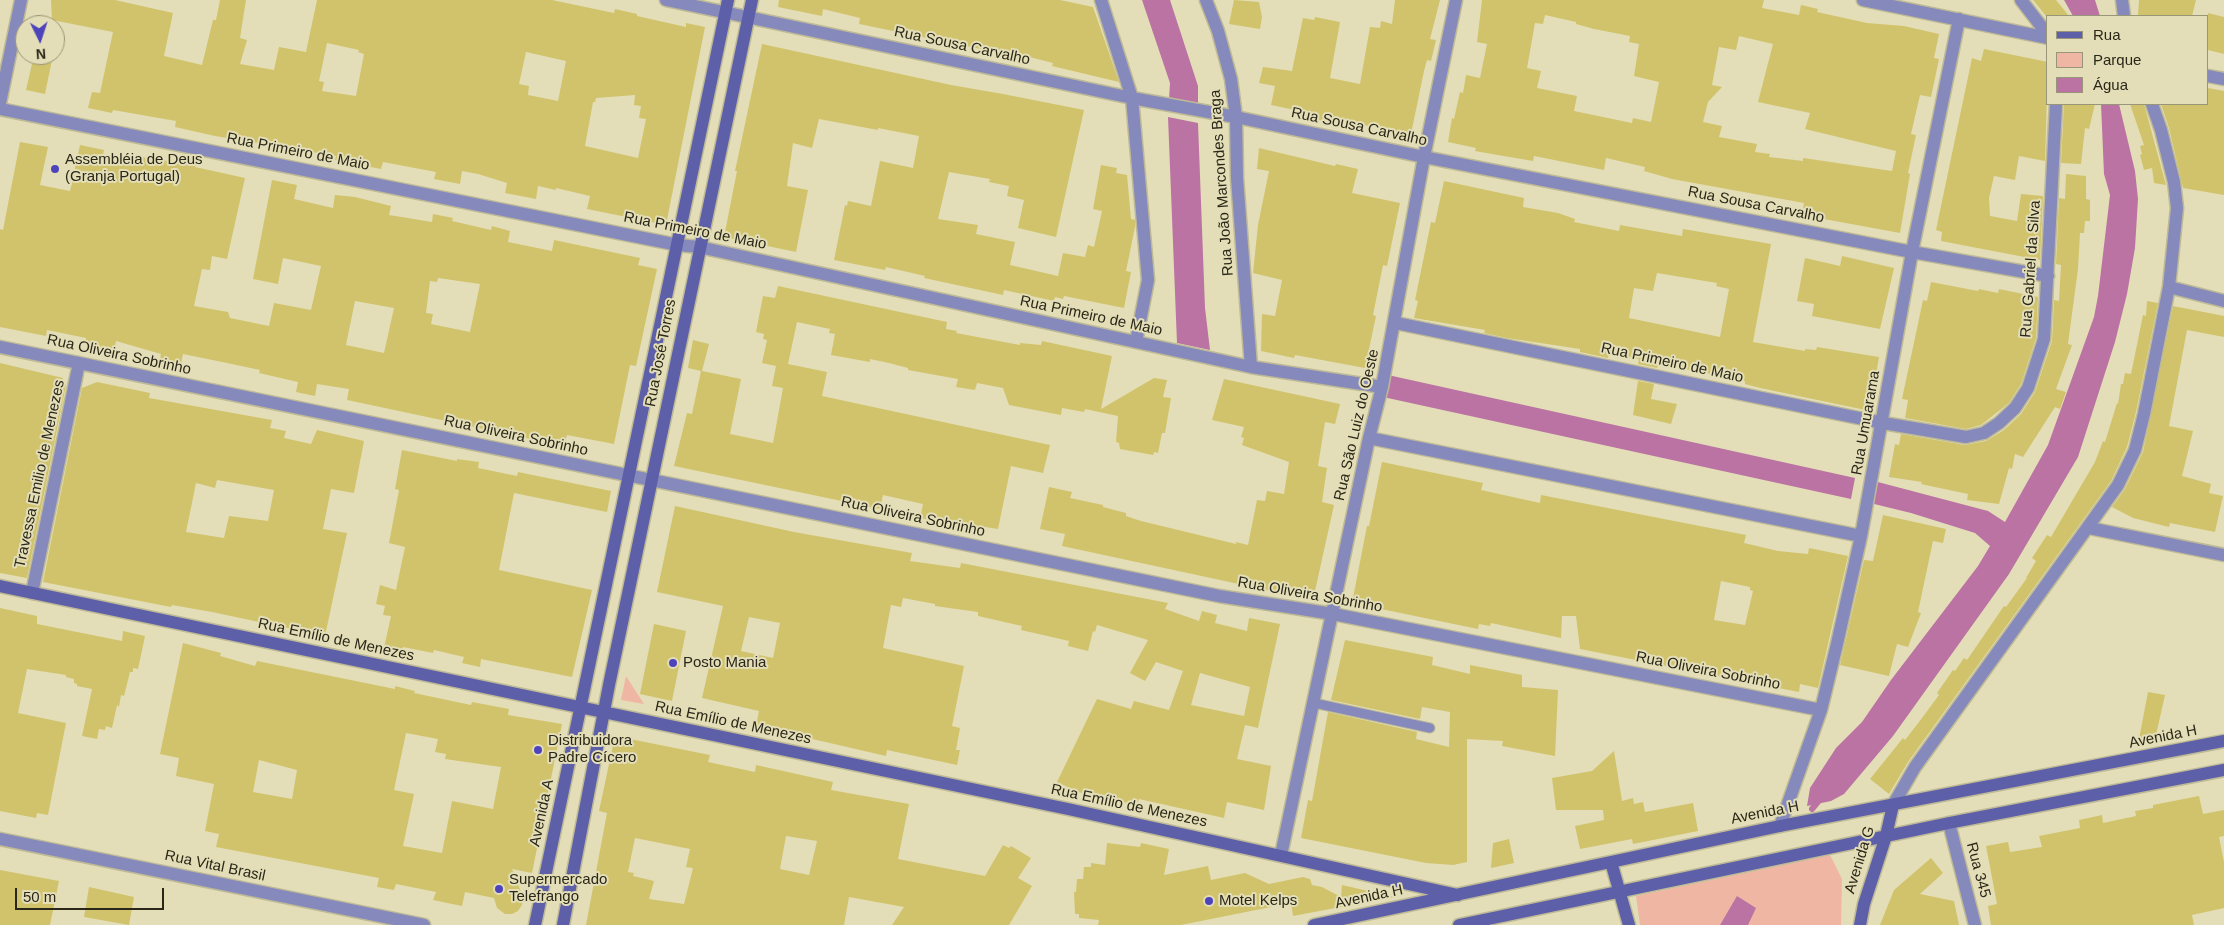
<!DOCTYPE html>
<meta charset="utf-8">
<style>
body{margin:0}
#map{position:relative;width:2224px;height:925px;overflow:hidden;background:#e3deb7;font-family:Arial,sans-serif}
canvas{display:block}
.legend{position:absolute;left:2046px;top:15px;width:162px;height:90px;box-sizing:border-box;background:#e3deb7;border:1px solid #999578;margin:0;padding:6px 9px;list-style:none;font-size:15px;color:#2a2719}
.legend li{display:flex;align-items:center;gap:10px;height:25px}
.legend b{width:25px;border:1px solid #999578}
.north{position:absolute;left:15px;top:15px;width:50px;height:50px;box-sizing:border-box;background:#e3deb7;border:1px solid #999578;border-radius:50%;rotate:176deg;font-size:14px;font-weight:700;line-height:20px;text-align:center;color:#2a2719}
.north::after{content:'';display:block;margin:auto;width:18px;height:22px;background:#4d44bb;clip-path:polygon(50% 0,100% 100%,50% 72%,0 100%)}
.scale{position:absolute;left:15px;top:888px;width:149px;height:22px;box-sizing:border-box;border:2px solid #2a2719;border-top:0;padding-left:6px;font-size:15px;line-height:18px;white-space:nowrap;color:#2a2719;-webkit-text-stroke:4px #e3deb7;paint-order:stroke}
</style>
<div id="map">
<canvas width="2224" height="925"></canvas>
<ul class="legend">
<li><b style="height:6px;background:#5d5fa9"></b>Rua</li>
<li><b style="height:14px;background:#efb7a3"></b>Parque</li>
<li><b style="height:14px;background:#bb73a3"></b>Água</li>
</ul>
<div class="north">N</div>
<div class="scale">50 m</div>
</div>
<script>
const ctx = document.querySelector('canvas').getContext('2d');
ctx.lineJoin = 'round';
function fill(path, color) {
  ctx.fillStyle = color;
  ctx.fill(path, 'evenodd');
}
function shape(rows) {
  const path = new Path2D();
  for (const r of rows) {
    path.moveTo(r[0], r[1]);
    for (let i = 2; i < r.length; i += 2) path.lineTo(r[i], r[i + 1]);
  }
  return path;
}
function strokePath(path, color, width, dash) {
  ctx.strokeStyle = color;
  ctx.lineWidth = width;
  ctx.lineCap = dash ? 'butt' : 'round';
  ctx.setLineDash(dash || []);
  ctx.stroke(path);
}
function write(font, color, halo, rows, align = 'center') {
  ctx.font = font + ' Arial,sans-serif';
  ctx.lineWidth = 4;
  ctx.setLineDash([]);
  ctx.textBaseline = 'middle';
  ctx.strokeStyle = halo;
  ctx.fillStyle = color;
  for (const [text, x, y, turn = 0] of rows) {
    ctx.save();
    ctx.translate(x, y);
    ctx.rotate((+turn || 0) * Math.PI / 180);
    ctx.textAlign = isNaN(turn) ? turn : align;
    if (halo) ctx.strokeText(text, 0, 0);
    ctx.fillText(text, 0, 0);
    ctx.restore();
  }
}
const green = shape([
 [626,676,644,704,621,700],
 [1830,855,1842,879,1841,925,1640,925,1636,896]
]);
const water = shape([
 [1142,0,1170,0,1198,86,1198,107,1169,100,1170,83],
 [2064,0,2095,0,2100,16,2073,16],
 [2101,104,2119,104,2135,171,2138,199,2135,248,2127,294,2115,342,2078,457,2009,574,1893,736,1844,794,1831,801,1807,806,1810,788,1836,748,1862,722,1891,680,1978,566,1990,546,1975,533,1911,513,1870,503,1874,481,1988,511,2005,522,2048,445,2094,317,2098,296,2110,195,2104,174],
 [1168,117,1198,123,1205,308,1210,350,1177,343],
 [1388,375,1855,478,1851,499,1383,397],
 [1737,896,1756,908,1748,925,1720,925]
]);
const stream = shape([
 [1812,809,1821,798]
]);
const building = shape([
 [51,0,115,0,173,13,164,56,202,65,213,20,216,20,220,0,246,0,240,38,247,40,240,64,274,70,279,47,306,52,317,0,552,0,614,13,615,9,637,14,637,16,686,27,686,23,705,27,666,225,587,209,590,196,556,188,556,190,538,186,536,199,505,193,507,183,478,174,462,171,460,184,434,179,436,172,383,162,381,169,335,160,336,156,215,136,175,127,176,121,113,110,112,113,88,108,92,92,100,93,113,32,52,20],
 [327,43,359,50,358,52,364,54,356,96,322,91,324,82,319,81],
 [526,52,566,61,558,101,528,95,529,86,519,84],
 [635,95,634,105,641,106,639,118,646,119,638,158,585,146,593,102,595,102,596,98],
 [779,0,1060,0,1093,7,1119,82,1052,66,1053,63,1010,52,1010,55,859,24,860,18,823,9,822,16,778,7],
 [1234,0,1259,2,1262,17,1260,29,1229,24],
 [1395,0,1440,0,1430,39,1436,40,1431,61,1427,60,1424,71,1411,134,1337,120,1336,123,1294,116,1295,110,1271,105,1275,86,1259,83,1263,67,1292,71,1303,18,1314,20,1315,17,1340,22,1330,78,1360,84,1370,27,1380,28,1381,21,1392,24],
 [1482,0,1764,0,1762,8,1799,15,1801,5,1818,9,1817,12,1867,23,1904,26,1939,34,1934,58,1939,59,1931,97,1920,95,1911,134,1916,135,1908,173,1910,174,1900,233,1813,217,1814,210,1803,208,1804,203,1672,179,1644,171,1645,167,1606,158,1604,170,1534,156,1533,161,1492,154,1475,151,1476,148,1448,142,1452,118,1454,119,1460,92,1463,93,1466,75,1480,78,1487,44,1477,42],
 [1545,15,1576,22,1576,24,1594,29,1630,36,1629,42,1639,44,1634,76,1659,82,1651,122,1633,118,1632,123,1574,111,1577,96,1537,88,1541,71,1527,68,1535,23,1543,24],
 [1739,36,1773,44,1758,102,1810,113,1805,129,1896,151,1892,171,1803,158,1803,161,1769,157,1770,154,1755,152,1757,144,1719,137,1722,126,1703,122,1708,102,1722,87,1712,85,1719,47,1736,50],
 [2033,0,2056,0,2069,16,2046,16],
 [2139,0,2196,0,2192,16,2138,16],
 [2208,13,2224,17,2224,54,2208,50],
 [762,44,951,85,1003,94,1084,110,1056,237,1018,228,1024,200,1007,196,1009,186,989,182,990,179,949,172,938,219,978,225,976,234,1015,242,1010,265,1058,276,1063,253,1085,257,1088,245,1094,247,1102,211,1093,209,1101,165,1117,168,1116,173,1127,175,1131,219,1135,220,1135,227,1126,271,1131,272,1124,308,1064,296,1063,299,1055,297,1054,301,1004,290,1003,295,924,278,925,276,886,267,885,270,834,260,845,205,847,206,848,201,871,206,880,161,913,168,919,136,878,128,878,130,819,119,812,148,793,143,787,186,808,190,796,252,724,237,737,171,735,171],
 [1984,49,2048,62,2045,161,2019,156,2015,180,1994,176,1989,198,1990,216,2017,221,2021,194,2043,196,2040,260,1941,241,1942,232,1936,230,1972,58,1981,61],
 [34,55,53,55,45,94,26,90],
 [2208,88,2224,91,2224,195,2183,188,2169,128,2161,104,2208,104],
 [2064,104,2095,104,2089,129,2085,128,2081,164,2061,163],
 [2130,104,2144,104,2166,185,2154,183,2152,168,2144,170,2140,155,2142,154,2140,146,2144,145],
 [20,142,48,147,40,185,70,191,80,145,104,150,103,155,140,161,141,157,196,165,195,167,245,178,227,259,212,256,210,270,202,269,194,306,228,312,230,318,269,326,274,303,311,310,321,266,283,258,278,284,253,279,272,180,297,185,294,199,333,208,335,195,355,197,391,206,389,215,432,222,433,214,453,218,452,221,491,230,492,226,510,231,508,242,552,251,554,240,640,258,638,265,657,269,636,366,630,365,614,444,567,435,564,446,347,400,349,389,317,384,315,396,296,392,298,382,259,373,260,370,227,363,183,354,180,368,159,364,161,354,116,341,114,351,85,345,86,338,47,330,46,336,0,327,0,229,3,230],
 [438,278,480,284,470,332,431,324,433,314,426,313,430,281,437,282],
 [355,301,394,308,384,353,346,345],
 [1259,148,1335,166,1336,164,1358,169,1352,193,1400,203,1387,266,1383,265,1373,315,1376,316,1365,368,1295,355,1294,358,1261,351,1262,314,1275,316,1282,280,1253,273,1258,225,1269,171,1257,169],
 [2066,174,2086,176,2086,199,2090,200,2090,221,2085,221,2084,233,2080,233,2078,269,2068,344,2072,345,2056,389,2066,392,2060,409,2055,407,2023,457,2015,454,2012,469,2009,468,1999,504,1967,500,1968,494,1930,486,1921,484,1922,482,1889,477,1895,444,1899,445,1901,434,1965,445,1986,441,2004,430,2021,414,2035,392,2052,341,2054,300,2059,301,2061,265,2056,264,2059,198,2065,199],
 [1444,181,1524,198,1523,207,1558,213,1575,219,1574,222,1619,231,1620,225,1682,236,1683,229,1771,244,1753,342,1805,351,1805,349,1816,350,1817,347,1879,357,1870,411,1760,388,1745,384,1745,381,1711,374,1658,364,1657,368,1638,364,1639,359,1609,353,1608,358,1580,352,1580,349,1507,338,1484,333,1485,330,1414,318,1418,301,1415,300,1431,222,1435,223],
 [1657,273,1717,283,1716,286,1729,289,1720,337,1629,318,1634,288,1653,291],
 [1842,256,1894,268,1880,329,1812,316,1814,304,1797,301,1805,258,1840,266],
 [1931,282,1978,291,1979,289,1998,293,1999,289,2038,297,2036,338,2021,384,2009,403,1981,425,1966,429,1905,418,1908,400,1902,399,1923,300,1927,301],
 [778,286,947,322,946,329,957,331,956,333,1020,345,1020,343,1041,345,1042,341,1112,356,1101,409,1154,378,1167,380,1163,397,1171,398,1165,433,1162,433,1158,453,1154,452,1153,455,1120,449,1119,443,1116,442,1118,416,1085,409,1084,412,1062,408,1061,415,1009,405,1003,388,977,383,975,390,956,387,958,379,908,370,908,368,889,363,870,359,870,362,831,355,835,334,829,333,830,329,797,322,788,364,827,372,822,396,1050,445,1043,473,1011,466,998,529,979,526,979,530,920,518,923,504,883,495,880,509,674,466,687,413,692,414,701,371,688,368,693,340,709,344,702,371,741,379,730,434,773,443,783,388,772,386,776,366,762,363,767,340,763,339,764,334,756,332,763,296,775,298],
 [2147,301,2158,303,2136,412,2127,447,2111,481,1908,762,1889,794,1870,779,1903,738,1905,740,1922,718,1939,695,1937,693,1953,670,1955,671,1964,658,1967,660,2004,606,2006,607,2027,578,2026,578,2036,561,2032,558,2047,535,2051,537,2095,462,2103,441,2105,442,2117,403,2118,404,2121,384,2123,384,2125,373,2131,374,2143,315,2146,316],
 [2173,306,2224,316,2224,337,2187,330,2169,426,2193,431,2182,476,2211,484,2209,493,2223,496,2215,532,2170,523,2169,527,2133,518,2112,507,2125,489,2143,452],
 [0,363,63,378,61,384,66,385,27,578,0,573],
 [1224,379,1340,404,1335,424,1325,422,1318,466,1327,468,1322,502,1334,505,1313,600,1062,546,1065,534,1040,529,1049,487,1072,492,1070,498,1103,505,1103,507,1126,513,1126,516,1141,521,1236,544,1236,542,1248,545,1257,500,1265,501,1267,491,1284,494,1289,462,1242,445,1244,438,1241,437,1244,427,1212,420],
 [1638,381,1654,384,1651,399,1677,404,1671,424,1633,415],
 [97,382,150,393,149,398,272,420,270,428,286,431,284,438,311,444,317,430,364,441,354,493,331,489,323,529,347,533,325,636,212,612,172,605,171,607,43,582,82,388],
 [217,480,274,490,268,521,229,516,224,538,186,532,196,483,215,488],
 [402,450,457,461,457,459,479,462,478,468,517,476,518,472,611,491,607,512,514,493,499,570,592,590,572,677,481,659,480,667,462,663,464,657,434,650,433,653,403,647,402,651,384,648,391,616,383,615,385,606,376,604,380,585,396,590,405,547,389,543,399,490,395,489],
 [1382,462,1483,483,1481,490,1540,503,1541,495,1746,535,1744,543,1778,551,1808,554,1809,548,1848,556,1818,688,1800,684,1799,692,1580,649,1576,616,1562,616,1561,638,1491,623,1490,626,1479,624,1478,629,1352,603,1367,526,1369,526],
 [1721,581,1750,587,1750,590,1753,591,1745,625,1714,620],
 [675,506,794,532,912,553,910,561,960,568,961,563,1168,603,1165,609,1199,621,1202,611,1217,615,1215,623,1247,631,1249,618,1280,624,1258,728,1245,725,1237,759,1271,766,1264,810,1227,802,1224,818,1139,799,1137,805,1078,792,1057,782,1097,699,1131,709,1134,701,1169,710,1183,671,1156,662,1145,681,1130,673,1148,640,1097,625,1095,632,1093,631,1088,651,1068,646,1069,641,1021,630,1022,626,978,616,978,612,935,606,935,604,903,598,901,607,891,605,883,648,964,666,952,726,960,728,956,750,960,750,957,765,887,750,886,756,756,726,759,711,702,698,723,606,657,592],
 [749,617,780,623,773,658,741,651],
 [1200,673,1250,687,1244,716,1191,705],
 [1883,515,1946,529,1943,543,1933,541,1918,612,1921,613,1908,647,1897,644,1889,676,1840,665,1864,560,1873,561],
 [0,608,37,616,37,624,122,641,123,631,145,636,138,669,133,668,133,672,130,672,124,696,121,695,119,707,117,705,112,728,106,726,105,730,99,729,97,739,82,736,92,689,77,686,77,684,74,683,74,679,66,677,66,675,27,669,18,713,66,723,48,815,37,813,36,818,0,811],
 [654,624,686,631,672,701,640,694],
 [1345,640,1433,657,1432,665,1470,674,1470,665,1522,675,1522,687,1558,690,1555,756,1502,746,1503,741,1467,739,1467,862,1453,865,1426,863,1301,838,1308,800,1312,801,1328,712,1417,732,1416,739,1449,747,1450,712,1422,707,1420,719,1331,700],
 [183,643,221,653,220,656,255,666,257,661,395,689,395,686,415,691,414,693,471,705,472,702,509,709,508,715,562,724,532,873,512,869,523,897,522,905,518,911,512,914,505,914,497,908,494,898,465,892,462,906,433,900,436,892,396,884,394,890,377,887,379,878,216,847,219,834,205,831,214,784,176,776,179,758,160,754],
 [406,733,438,739,435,752,446,754,445,759,501,767,493,809,452,801,442,853,403,846,414,794,394,790],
 [259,760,297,770,292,799,253,792],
 [2148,692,2165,695,2156,735,2139,739],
 [615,736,710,755,708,762,755,772,756,765,833,782,831,790,909,804,898,859,985,876,1003,845,1009,848,1011,846,1031,858,1018,878,1032,886,1009,925,892,925,904,907,849,897,844,925,586,925,607,813,599,811],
 [786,836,817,841,809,875,780,869],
 [635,838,690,849,686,867,693,868,684,904,649,899,654,881,633,876,634,873,628,872],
 [1614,751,1622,801,1633,798,1634,804,1643,802,1645,812,1693,803,1698,831,1633,844,1632,839,1580,849,1575,826,1604,820,1603,810,1556,810,1552,778,1592,771],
 [2199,796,2203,814,2224,810,2224,836,2219,837,2224,862,2224,908,2192,915,2194,925,1991,925,1988,906,1997,904,1986,846,2008,842,2010,852,2042,847,2039,836,2080,828,2079,820,2102,815,2103,823,2136,816,2135,811,2153,808,2153,805],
 [1509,839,1514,863,1491,868,1493,843],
 [1107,843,1140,847,1141,843,1169,849,1164,875,1208,866,1211,880,1245,873,1269,884,1303,877,1310,879,1312,885,1322,887,1341,897,1342,885,1394,897,1293,916,1291,903,1181,925,1098,925,1099,920,1079,918,1079,914,1075,914,1074,892,1076,892,1077,879,1083,879,1084,867,1091,867,1091,863,1105,865],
 [1931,858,1943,873,1920,894,1954,901,1959,925,1880,925,1894,890],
 [0,870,59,881,50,925,0,925],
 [89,887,134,897,129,925,84,917]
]);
const lane = shape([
 [1314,703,1430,728]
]);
const street = shape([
 [666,0,1132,98,1236,117,1424,157,1912,252,2048,276],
 [1101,0,1132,98,1148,280,1136,342],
 [1206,0,1218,31,1231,79,1236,117,1237,178,1251,367],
 [1863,0,2048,38],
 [2021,0,2048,35],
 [2122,0,2124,16],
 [2208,76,2224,79],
 [0,103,21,0],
 [0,109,678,245,699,247,1251,367,1382,387],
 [2169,287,2224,301],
 [1396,323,1883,423,1966,437,1984,433,1999,423,2015,408,2028,388,2044,339,2056,104],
 [0,347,1219,596,1333,614,1821,710],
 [1369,438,1861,536],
 [2089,528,2224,555],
 [32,593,79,363],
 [1893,805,1915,767,2118,485,2135,450,2144,414,2169,287,2177,208,2174,182,2161,130,2152,104],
 [1949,823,1975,925],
 [1780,826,1821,710,1837,644,1861,536,1912,252,1959,19],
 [0,839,424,925],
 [1281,855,1369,438,1382,387,1424,157,1456,0]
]);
const secondary = shape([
 [0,586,1068,809,1458,895],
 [1611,862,1629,925],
 [535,925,728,0],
 [563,925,609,685,752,0],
 [1314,925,1780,826,2224,741],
 [1459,925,1949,823,2224,770],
 [1860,925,1864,904,1886,836,1893,805]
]);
const markers = [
 [55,169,5,"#4d44bb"],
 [673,663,5,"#4d44bb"],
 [538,750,5,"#4d44bb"],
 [499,889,5,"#4d44bb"],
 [1209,901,5,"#4d44bb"]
];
const streetNames = [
 ["Rua Sousa Carvalho",962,46,12],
 ["Rua Sousa Carvalho",1359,127,12],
 ["Rua Primeiro de Maio",298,152,11],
 ["Rua João Marcondes Braga",1222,183,-94],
 ["Rua Sousa Carvalho",1756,205,11],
 ["Rua Primeiro de Maio",695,231,11],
 ["Rua Gabriel da Silva",2031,269,-86],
 ["Rua Primeiro de Maio",1091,316,12],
 ["Rua José Torres",661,353,-79],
 ["Rua Oliveira Sobrinho",119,355,12],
 ["Rua Primeiro de Maio",1672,363,12],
 ["Rua Umuarama",1866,423,-80],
 ["Rua São Luiz do Oeste",1357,425,-77],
 ["Rua Oliveira Sobrinho",516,436,12],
 ["Travessa Emilio de Menezes",40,474,-78],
 ["Rua Oliveira Sobrinho",913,517,12],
 ["Rua Oliveira Sobrinho",1310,595,10],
 ["Rua Emílio de Menezes",336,640,12],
 ["Rua Oliveira Sobrinho",1708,671,11],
 ["Rua Emílio de Menezes",733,723,12],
 ["Avenida H",2163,737,-11],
 ["Rua Emílio de Menezes",1129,806,12],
 ["Avenida A",542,813,-78],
 ["Avenida H",1765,813,-11],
 ["Avenida G",1860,860,-73],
 ["Rua Vital Brasil",215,866,12],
 ["Rua 345",1978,870,75],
 ["Avenida H",1369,897,-12]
];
const poiNames = [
 ["Assembléia de Deus",65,160],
 ["(Granja Portugal)",65,177],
 ["Posto Mania",683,663],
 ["Distribuidora",548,741],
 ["Padre Cícero",548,758],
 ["Supermercado",509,880],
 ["Telefrango",509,897],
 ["Motel Kelps",1219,901]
];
fill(green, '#efb7a3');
fill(water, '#bb73a3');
strokePath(stream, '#bb73a3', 6);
fill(building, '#d1c36b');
strokePath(lane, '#beb997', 11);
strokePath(street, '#beb997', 15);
strokePath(secondary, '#beb997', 15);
strokePath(lane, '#8589bc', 9);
strokePath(street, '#8589bc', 12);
strokePath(secondary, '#5d5fa9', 12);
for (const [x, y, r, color] of markers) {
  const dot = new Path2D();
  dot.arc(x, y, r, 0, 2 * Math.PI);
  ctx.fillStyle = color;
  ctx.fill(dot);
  strokePath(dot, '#e3deb7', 2);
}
write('15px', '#2a2719', '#e3deb7', streetNames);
write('15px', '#2a2719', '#e3deb7', poiNames, 'left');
</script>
